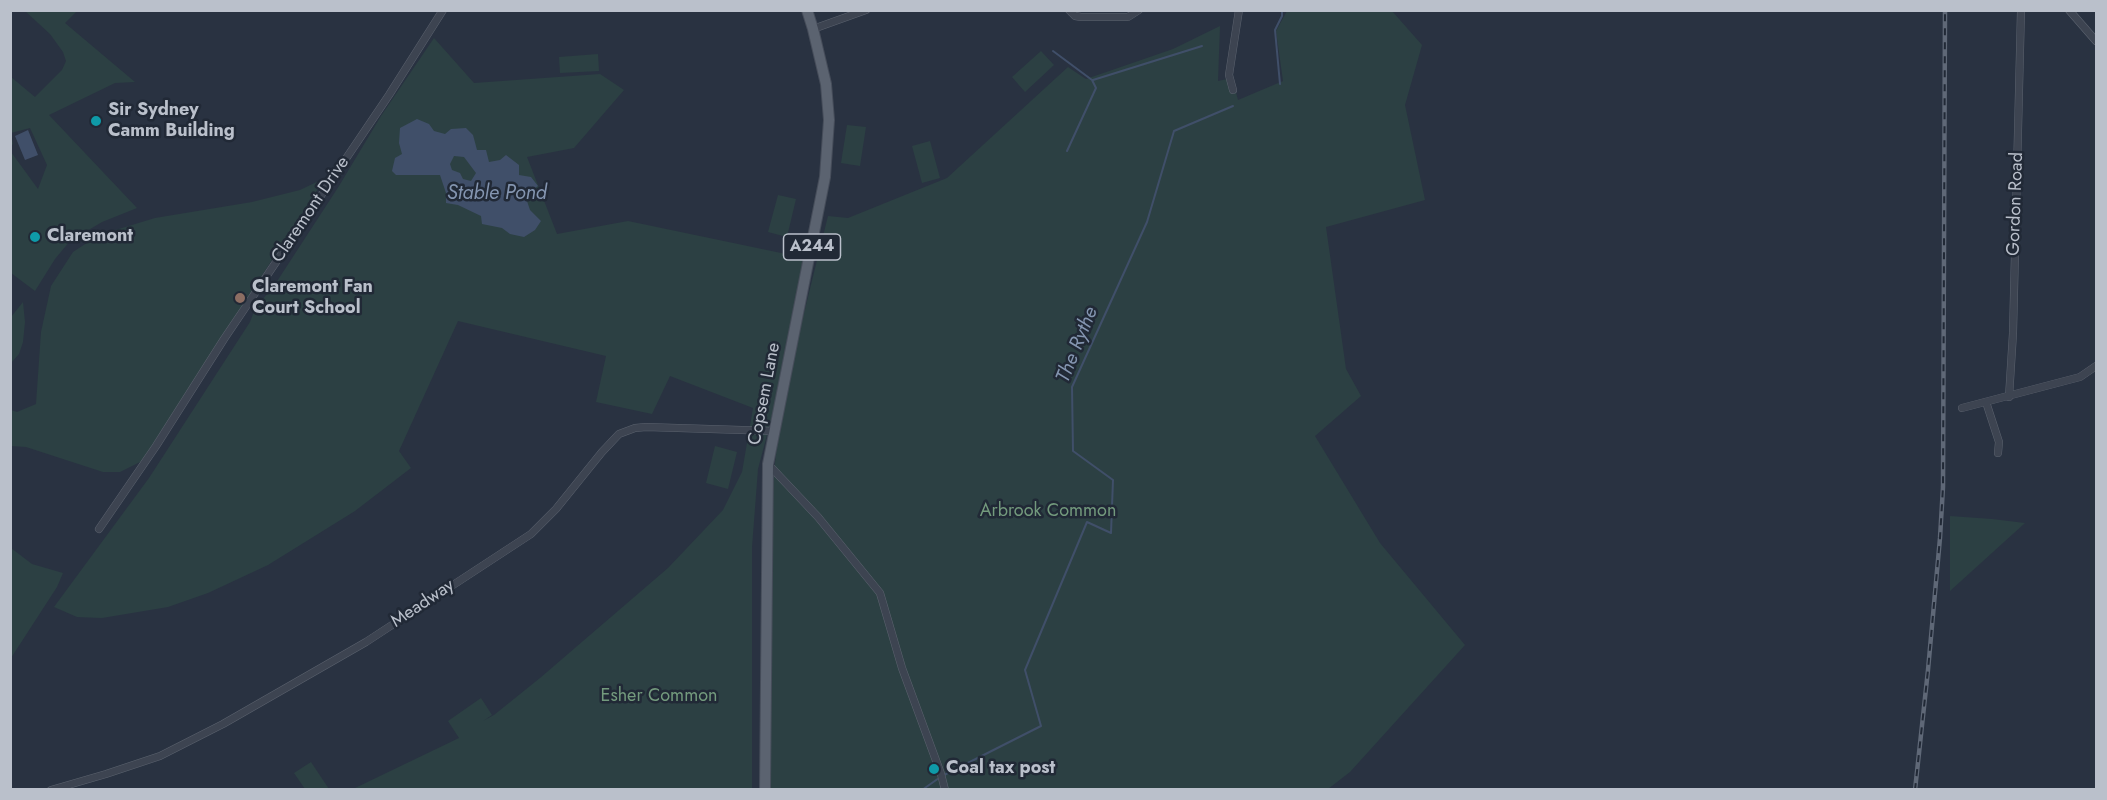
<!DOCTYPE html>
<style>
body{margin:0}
#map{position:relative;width:2107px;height:800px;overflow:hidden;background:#293241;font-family:Jost,sans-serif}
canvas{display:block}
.frame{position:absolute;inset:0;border:12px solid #bac0cb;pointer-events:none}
</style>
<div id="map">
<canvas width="2107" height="800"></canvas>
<div class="frame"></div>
</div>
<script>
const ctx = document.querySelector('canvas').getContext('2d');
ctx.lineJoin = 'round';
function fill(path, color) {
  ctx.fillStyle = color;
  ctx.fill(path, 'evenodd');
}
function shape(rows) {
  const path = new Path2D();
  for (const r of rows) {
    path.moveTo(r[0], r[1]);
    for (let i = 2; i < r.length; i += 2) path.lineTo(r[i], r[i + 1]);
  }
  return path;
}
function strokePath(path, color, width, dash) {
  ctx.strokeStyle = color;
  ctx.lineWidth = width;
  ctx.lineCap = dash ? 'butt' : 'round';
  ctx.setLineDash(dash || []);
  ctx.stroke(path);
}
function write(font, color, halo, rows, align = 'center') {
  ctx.font = font + ' Jost,sans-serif';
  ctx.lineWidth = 5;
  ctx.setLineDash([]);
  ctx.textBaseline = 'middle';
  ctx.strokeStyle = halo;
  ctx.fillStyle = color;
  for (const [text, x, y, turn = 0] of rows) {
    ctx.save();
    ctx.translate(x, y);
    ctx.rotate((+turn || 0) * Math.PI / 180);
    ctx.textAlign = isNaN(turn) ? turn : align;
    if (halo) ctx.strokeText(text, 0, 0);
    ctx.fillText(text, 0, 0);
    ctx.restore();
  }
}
const green = shape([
 [25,11,77,11,65,23,135,82,115,83,49,115,137,208,102,222,70,241,55,259,35,291,11,273,11,152,38,189,47,165,30,128,11,133,13,144,11,146,11,77,35,97,62,70,66,61,63,52,50,34],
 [1287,11,1392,11,1422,45,1405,105,1425,200,1326,227,1346,369,1361,396,1315,436,1380,543,1465,645,1350,772,1328,789,767,790,771,498,782,402,828,216,848,218,947,178,1068,67,1086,79,1173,49,1220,26,1218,81,1232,78,1238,100,1283,81,1276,31],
 [434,38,474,83,600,74,624,90,574,148,527,157,557,234,628,221,805,258,773,412,758,469,752,547,752,789,353,789,459,738,448,721,481,698,492,715,483,721,494,715,540,678,668,568,723,510,742,472,753,408,670,376,652,414,596,402,606,356,458,321,399,451,411,468,355,511,268,565,208,593,168,607,102,618,77,617,54,607,149,478,250,322,256,306,272,289,339,186,381,116],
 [1041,51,1054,65,1025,92,1012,77],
 [598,54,599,71,560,73,559,57],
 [847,125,866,127,860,166,841,163],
 [930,141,940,178,922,183,912,146],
 [325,178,142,461,120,472,103,472,26,447,11,446,11,410,17,412,36,404,41,332,51,286,73,252,99,235,155,218,252,202,300,190],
 [778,195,796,199,787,237,768,232],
 [23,302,25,322,23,342,19,354,11,363,11,317],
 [715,446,737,452,728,489,706,483],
 [1950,516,1992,519,2025,523,1950,591],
 [11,548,32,564,63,573,57,587,11,658],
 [311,762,329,789,305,789,294,773]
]);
const water = shape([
 [417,119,429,124,434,131,445,134,451,129,466,128,473,135,477,150,486,150,489,162,500,160,506,155,519,165,519,175,531,177,538,186,525,195,530,210,541,221,535,230,524,237,510,234,502,228,482,224,481,216,458,205,446,203,446,193,440,175,396,175,392,171,395,158,402,154,399,143,400,128],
 [454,156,464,157,476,173,471,181,463,179,460,173,452,170,450,164],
 [28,130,38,155,25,160,15,136]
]);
const stream = shape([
 [1053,51,1092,80,1096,88,1067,151],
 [1093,80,1202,46],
 [1280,84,1275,30,1282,16,1282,10],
 [944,775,1041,726,1025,670,1087,522,1111,533,1113,480,1073,451,1072,387,1147,222,1174,131,1233,106],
 [922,790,939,778]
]);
const street = shape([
 [1069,10,1075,16,1081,17,1128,17,1139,10],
 [2069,10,2096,41],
 [813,29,866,10],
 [1233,90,1229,75,1239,10],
 [2009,397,2013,333,2021,10],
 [1986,402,1999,442,1998,453],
 [1962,408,2080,377,2096,366],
 [768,464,818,517,880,593,902,668,941,774,945,790],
 [99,529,156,446,224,339,389,95,443,10],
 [51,790,106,774,160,756,223,724,366,642,531,534,556,509,602,452,619,434,635,428,646,427,774,431]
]);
const primary = shape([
 [765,790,768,464,825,177,829,120,826,84,813,29,807,10]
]);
const rail = shape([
 [1915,790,1928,670,1940,538,1943,487,1945,10]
]);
const markers = [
 [96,121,6,"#0f9aa8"],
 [35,237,6,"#0f9aa8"],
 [240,298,6,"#8d6e63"],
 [934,769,6,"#0f9aa8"]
];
const shields = [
 [812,247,57]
];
const shieldNames = [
 ["A244",812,247]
];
const poiNames = [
 ["Sir Sydney",108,111],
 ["Camm Building",108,132],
 ["Claremont",47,237],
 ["Claremont Fan",252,288],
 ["Court School",252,309],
 ["Coal tax post",946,769]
];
const streetNames = [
 ["Gordon Road",2016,204,-88],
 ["Claremont Drive",311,210,-56],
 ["Copsem Lane",765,394,-79],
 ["Meadway",423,604,-34]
];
const parkNames = [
 ["Arbrook Common",1048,512],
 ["Esher Common",659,697]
];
const waterNames = [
 ["Stable Pond",497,194],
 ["The Rythe",1078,345,-68]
];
fill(green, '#2c4043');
fill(water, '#404f69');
strokePath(stream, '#404f69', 2);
strokePath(street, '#5b626e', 8);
strokePath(primary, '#464d5a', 12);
strokePath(street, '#3d4451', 7);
strokePath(primary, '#5b6370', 10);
strokePath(rail, '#5f6877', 4.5);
strokePath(rail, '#212936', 2, [7]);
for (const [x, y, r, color] of markers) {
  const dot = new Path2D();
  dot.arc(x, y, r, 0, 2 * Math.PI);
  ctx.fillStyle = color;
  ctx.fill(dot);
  strokePath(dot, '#212936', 2);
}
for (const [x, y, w] of shields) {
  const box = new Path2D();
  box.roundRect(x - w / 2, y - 13, w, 26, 4.5);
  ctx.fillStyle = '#212936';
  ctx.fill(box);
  strokePath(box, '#bac0cb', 1.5);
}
write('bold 16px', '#bac0cb', null, shieldNames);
write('bold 18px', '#bac0cb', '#212936', poiNames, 'left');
write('18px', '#bac0cb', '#212936', streetNames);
write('18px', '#739a7d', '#212936', parkNames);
write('italic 20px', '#8495b0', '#212936', waterNames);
</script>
